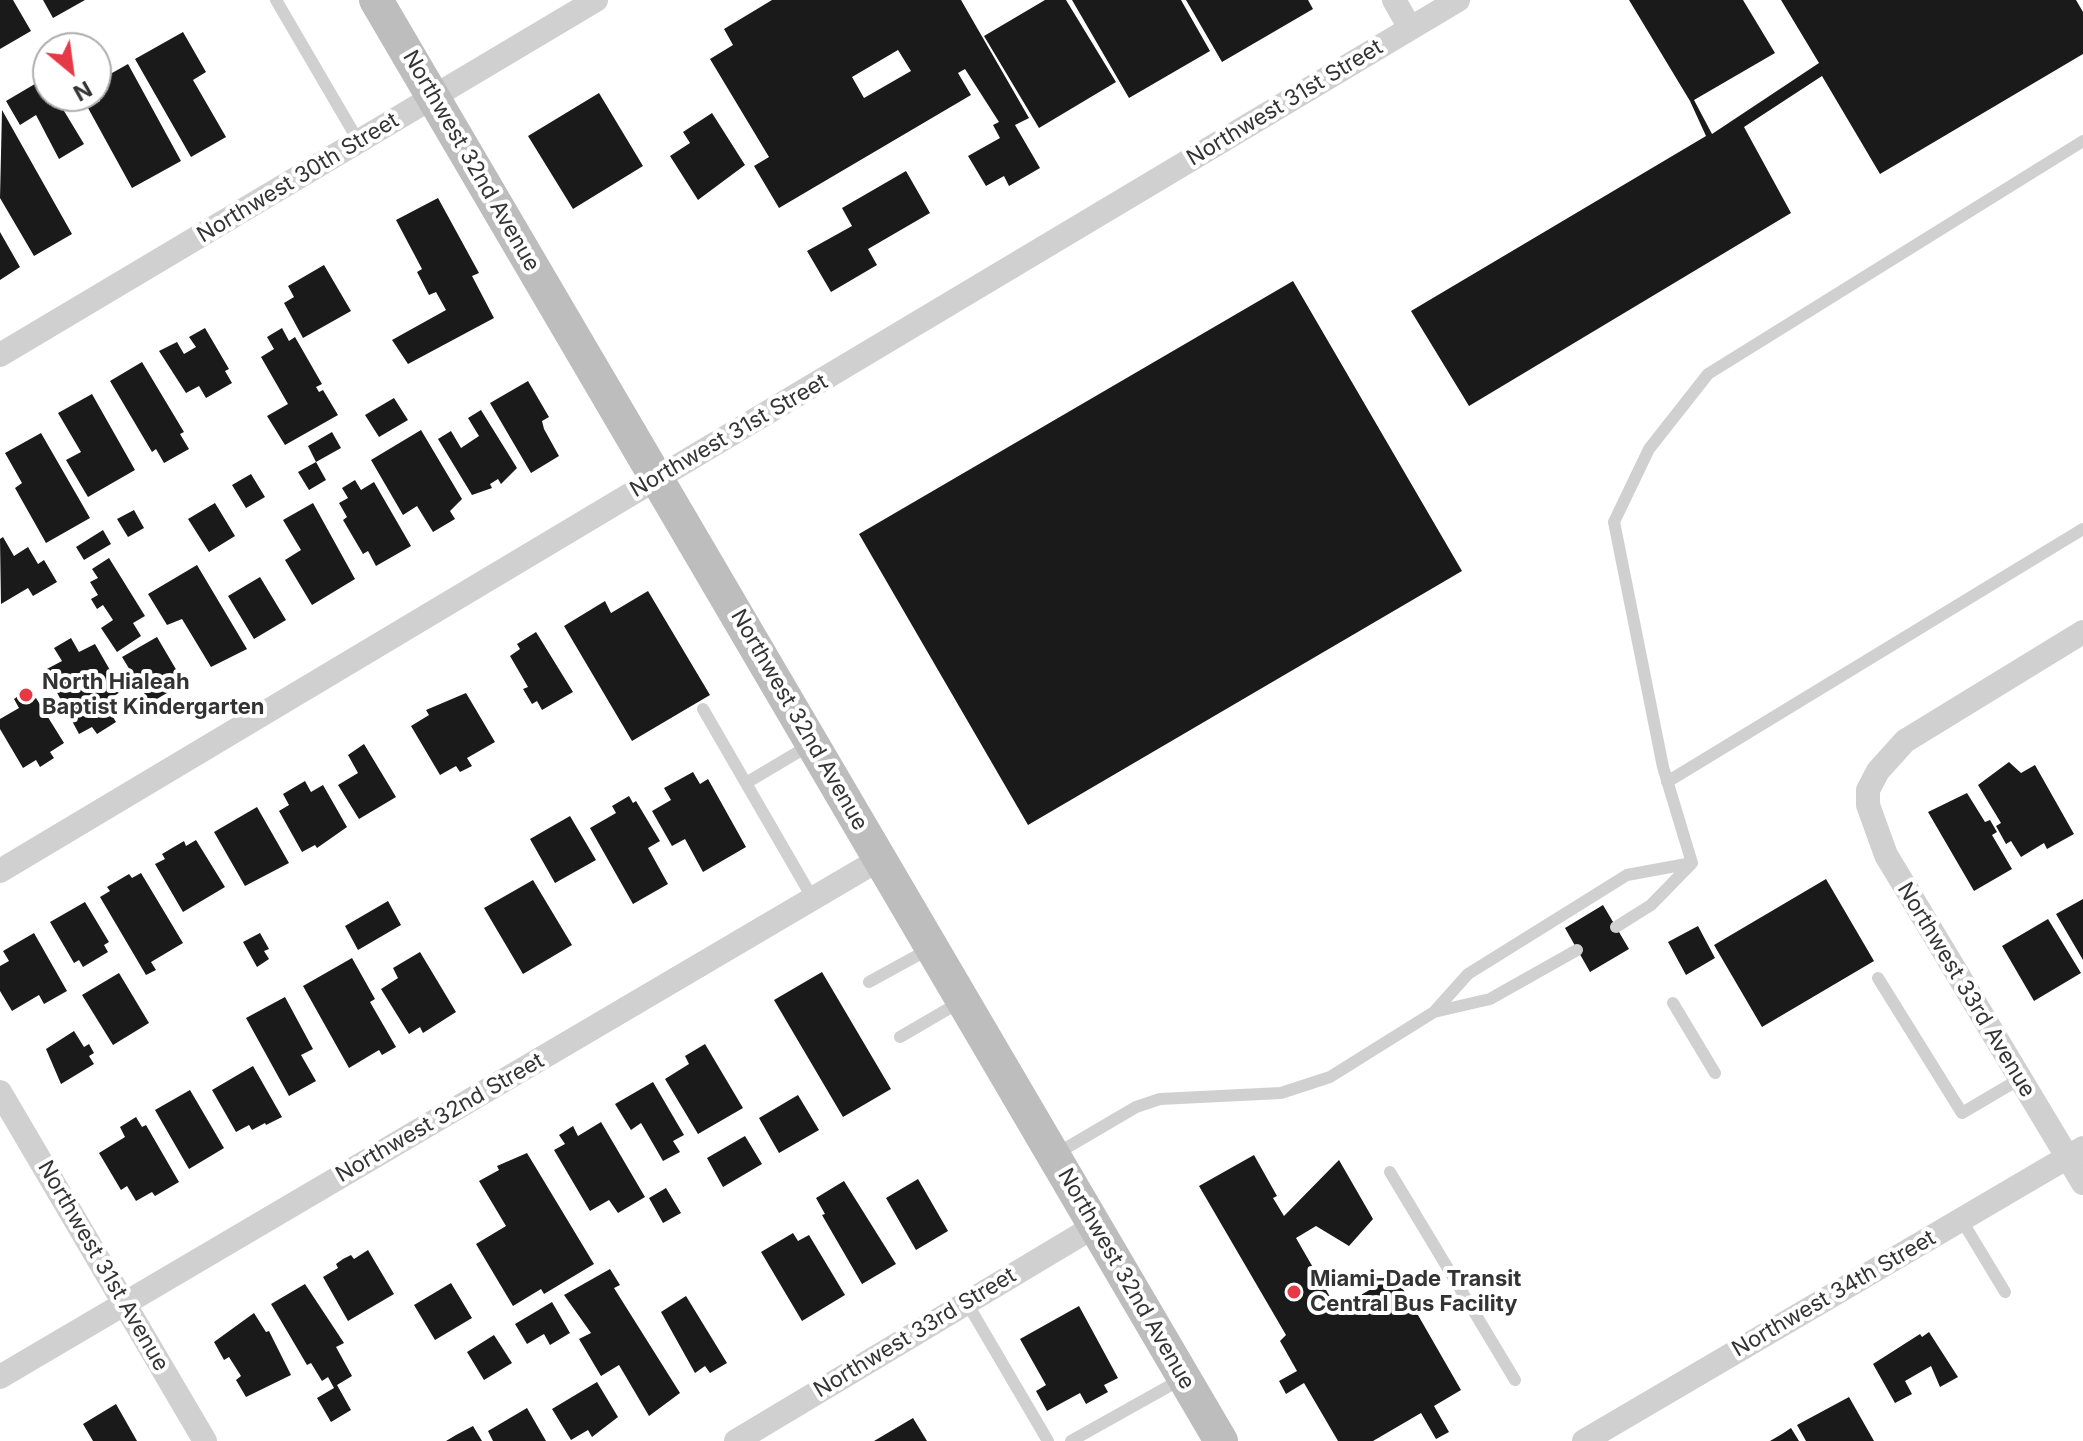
<!DOCTYPE html>
<style>
body{margin:0}
#map{position:relative;width:2083px;height:1441px;overflow:hidden;background:#fff;font-family:Inter,sans-serif}
canvas{display:block}
.north{position:absolute;left:32px;top:32px;width:80px;height:80px;box-sizing:border-box;background:#fff;border:2px solid #adadad;border-radius:50%;rotate:151deg;font-size:22px;font-weight:700;line-height:32px;text-align:center;color:#333}
.north::after{content:'';display:block;margin:auto;width:28px;height:36px;background:#e63946;clip-path:polygon(50% 0,100% 100%,50% 72%,0 100%)}
</style>
<div id="map">
<canvas width="2083" height="1441"></canvas>
<div class="north">N</div>
</div>
<script>
const ctx = document.querySelector('canvas').getContext('2d');
ctx.lineJoin = 'round';
function fill(path, color) {
  ctx.fillStyle = color;
  ctx.fill(path, 'evenodd');
}
function shape(rows) {
  const path = new Path2D();
  for (const r of rows) {
    path.moveTo(r[0], r[1]);
    for (let i = 2; i < r.length; i += 2) path.lineTo(r[i], r[i + 1]);
  }
  return path;
}
function strokePath(path, color, width, dash) {
  ctx.strokeStyle = color;
  ctx.lineWidth = width;
  ctx.lineCap = dash ? 'butt' : 'round';
  ctx.setLineDash(dash || []);
  ctx.stroke(path);
}
function write(font, color, halo, rows, align = 'center') {
  ctx.font = font + ' Inter,sans-serif';
  ctx.lineWidth = 8;
  ctx.setLineDash([]);
  ctx.textBaseline = 'middle';
  ctx.strokeStyle = halo;
  ctx.fillStyle = color;
  for (const [text, x, y, turn = 0] of rows) {
    ctx.save();
    ctx.translate(x, y);
    ctx.rotate((+turn || 0) * Math.PI / 180);
    ctx.textAlign = isNaN(turn) ? turn : align;
    if (halo) ctx.strokeText(text, 0, 0);
    ctx.fillText(text, 0, 0);
    ctx.restore();
  }
}
const building = shape([
 [0,0,13,0,31,31,0,49],
 [43,0,85,0,53,18],
 [772,0,961,0,1029,118,1015,125,1040,168,1009,186,1004,176,986,186,968,156,1000,138,993,125,999,122,965,69,958,73,971,95,779,208,754,166,769,157,710,59,733,45,724,29],
 [898,50,911,71,864,98,852,77],
 [1045,0,1066,0,1116,82,1039,128,984,36],
 [1072,0,1181,0,1210,51,1129,98],
 [1186,0,1308,0,1313,9,1222,62],
 [1629,0,1743,0,1775,53,1694,100,1712,134,1819,63,1781,0,2076,0,2083,12,2083,54,1880,174,1822,76,1744,127,1791,213,1469,406,1411,311,1706,136,1690,101],
 [183,32,206,72,193,80,226,137,191,157,135,59],
 [128,64,181,161,132,188,88,108,100,101,96,82],
 [45,78,48,96,55,96,84,144,59,159,36,115,20,125,6,101],
 [599,93,643,166,573,209,528,136],
 [2,110,72,234,34,256,0,198],
 [712,113,745,165,698,200,670,156,690,143,683,132],
 [906,171,930,213,868,249,877,265,831,292,807,251,852,226,842,208],
 [438,198,479,273,472,276,494,318,408,364,392,340,446,310,436,292,429,295,417,272,422,269,396,220],
 [0,232,20,267,0,280],
 [324,265,351,311,303,338,284,303,294,297,288,286],
 [1293,281,1462,571,1028,825,859,534],
 [205,328,229,369,225,371,232,383,206,398,199,386,186,393,159,351,177,342,184,354,196,347,189,337],
 [282,328,289,341,295,337,322,384,316,387,319,392,323,390,338,415,285,445,267,416,288,404,261,357,274,349,267,337],
 [142,362,184,432,180,434,189,449,164,463,156,449,152,452,110,381],
 [528,381,549,417,542,421,544,429,559,456,531,473,490,403],
 [92,394,135,470,88,497,66,460,81,452,58,413],
 [394,398,408,420,379,437,365,415],
 [481,410,517,468,501,484,498,479,490,484,492,488,472,495,438,439,451,431,461,448,479,436,468,418],
 [421,430,462,499,450,511,455,519,433,532,417,506,403,515,371,460],
 [332,432,341,448,316,462,308,446],
 [41,433,90,518,46,543,15,488,22,483,5,453],
 [316,462,326,480,309,490,298,472],
 [251,474,265,497,246,508,232,485],
 [355,480,361,490,374,482,411,546,376,566,368,551,363,554,343,520,347,517,339,503,348,498,342,488],
 [215,503,235,536,209,552,188,519],
 [313,503,355,579,312,605,285,560,301,550,283,520],
 [134,510,144,528,128,537,117,519],
 [103,530,111,544,84,560,76,547],
 [3,537,14,556,28,547,38,564,44,560,57,582,33,596,28,588,1,604,0,539],
 [109,558,145,616,133,623,141,636,117,652,101,628,113,620,103,605,97,609,91,599,98,595,90,582,98,578,92,569],
 [197,565,247,649,211,667,182,619,167,625,148,594],
 [260,577,286,620,254,639,228,596],
 [648,591,710,695,632,741,564,626,605,601,611,613],
 [536,632,573,692,542,710,537,701,532,704,523,689,528,687,510,656,520,649,517,644],
 [157,637,184,683,150,703,122,657],
 [71,638,79,652,95,644,122,691,104,702,116,722,97,734,92,727,79,734,45,670,62,661,54,648],
 [26,691,32,701,36,698,64,743,50,752,54,758,40,767,36,760,23,768,0,729,0,719,19,708,14,699],
 [466,693,495,742,467,758,472,766,460,772,456,766,440,775,411,726,429,715,426,710],
 [364,744,396,797,359,819,338,785,358,773,348,755],
 [2009,762,2021,773,2035,765,2074,834,2047,849,2044,843,2021,857,2011,841,2006,844,1996,826,2001,823,1978,785],
 [693,772,700,784,708,779,746,847,703,872,685,839,672,846,652,811,671,800,664,788],
 [305,781,311,792,323,785,347,827,317,848,315,845,302,852,279,811,289,805,283,794],
 [1967,793,1985,822,1990,820,1997,832,1992,835,2012,869,1974,891,1928,812],
 [629,796,633,803,636,801,660,841,648,848,668,884,633,904,590,828,616,813,612,806],
 [257,807,289,863,245,886,214,832],
 [570,816,596,860,555,883,530,839],
 [196,840,225,887,183,912,155,864,165,859,162,854,184,841,186,846],
 [141,873,183,943,151,962,156,970,146,975,100,897,110,891,107,887,129,874,132,878],
 [1826,879,1874,961,1762,1027,1714,945],
 [533,880,572,945,523,974,484,908],
 [2083,899,2083,960,2056,914],
 [388,901,401,925,358,950,345,926],
 [85,902,109,942,104,945,108,952,83,967,79,960,74,963,50,922],
 [1603,905,1629,949,1590,972,1565,928],
 [2048,919,2081,973,2034,1001,2002,946],
 [1698,926,1715,958,1686,975,1668,942],
 [34,933,67,991,44,1004,39,995,12,1011,0,991,0,966,9,961,3,951],
 [260,933,269,949,264,951,269,959,257,967,243,942],
 [420,952,456,1012,423,1033,420,1027,409,1034,381,989,398,978,393,968],
 [352,958,375,999,370,1002,396,1047,382,1055,379,1050,349,1068,303,986],
 [822,972,891,1089,843,1117,774,1000],
 [119,973,149,1023,113,1045,82,995],
 [285,997,313,1049,301,1055,316,1081,289,1096,246,1018],
 [74,1031,84,1047,89,1044,94,1053,89,1056,94,1064,61,1084,46,1049],
 [705,1044,743,1108,698,1134,665,1079,689,1064,685,1056],
 [253,1066,282,1117,266,1125,265,1123,252,1130,249,1125,236,1132,212,1090],
 [653,1082,684,1135,673,1141,680,1152,663,1161,641,1123,631,1130,615,1104],
 [190,1090,224,1148,189,1169,155,1110],
 [798,1095,819,1130,779,1153,759,1118],
 [136,1117,142,1127,146,1125,179,1182,155,1196,152,1192,136,1201,127,1186,121,1190,99,1153,125,1137,120,1127],
 [601,1122,645,1197,618,1213,609,1200,590,1211,554,1150,565,1144,559,1135,573,1126,578,1136],
 [745,1136,762,1164,723,1187,707,1158],
 [527,1153,594,1264,544,1294,541,1289,513,1306,476,1244,506,1226,479,1181,499,1170,497,1166],
 [1254,1155,1277,1196,1273,1198,1284,1216,1339,1160,1373,1219,1349,1246,1316,1226,1296,1238,1337,1309,1395,1275,1461,1390,1434,1406,1449,1432,1436,1439,1421,1413,1373,1441,1338,1441,1304,1383,1286,1394,1279,1381,1297,1371,1280,1341,1286,1335,1199,1186],
 [918,1179,948,1231,916,1250,886,1198],
 [844,1181,896,1264,862,1284,822,1215,825,1214,816,1198],
 [666,1188,681,1213,663,1223,649,1198],
 [793,1233,798,1241,809,1235,845,1295,802,1321,761,1252],
 [368,1250,394,1294,348,1321,323,1277,338,1268,336,1264,343,1259,351,1255,354,1259],
 [610,1269,620,1285,614,1288,680,1393,649,1416,619,1365,601,1376,579,1339,591,1333,564,1295],
 [451,1283,472,1318,435,1340,414,1305],
 [305,1284,344,1343,336,1347,352,1376,337,1385,351,1410,331,1422,317,1398,334,1388,328,1377,322,1381,311,1363,307,1365,271,1304],
 [686,1296,727,1363,710,1373,705,1366,695,1373,661,1312],
 [552,1302,570,1333,550,1345,544,1334,527,1344,515,1324],
 [1079,1306,1118,1378,1104,1385,1108,1392,1086,1404,1080,1393,1047,1411,1036,1391,1046,1385,1020,1339],
 [254,1313,266,1332,269,1331,291,1375,246,1397,236,1380,241,1376,229,1357,224,1360,214,1342],
 [1929,1332,1958,1377,1940,1387,1931,1366,1905,1381,1912,1394,1895,1403,1873,1364,1920,1334,1922,1337],
 [494,1335,512,1363,484,1380,467,1352],
 [597,1382,618,1417,592,1437,588,1430,571,1440,552,1409],
 [1849,1397,1874,1441,1806,1441,1797,1425],
 [116,1404,137,1441,93,1441,83,1424],
 [527,1408,546,1441,493,1441,488,1431],
 [913,1418,927,1441,874,1441],
 [473,1426,482,1441,446,1441,456,1435],
 [1791,1428,1799,1441,1770,1441,1782,1434]
]);
const service = shape([
 [276,0,359,142],
 [703,709,813,899],
 [1667,782,2083,529],
 [746,783,810,745],
 [1692,863,1663,767,1614,522,1649,449,1708,374,2083,141],
 [1577,950,1490,999,1434,1012,1468,974,1627,875,1692,863,1651,905,1616,927],
 [1878,978,1962,1113,2018,1080],
 [869,982,931,948],
 [1673,1003,1715,1073],
 [900,1037,960,1002],
 [1056,1154,1136,1107,1160,1099,1281,1093,1330,1077,1434,1012],
 [1390,1172,1515,1380],
 [1961,1219,2005,1292],
 [967,1303,1048,1441],
 [1071,1441,1180,1380]
]);
const minor = shape([
 [1394,0,1410,28],
 [0,355,596,0],
 [2083,632,1905,741,1878,771,1868,790,1868,805,1886,855,2083,1183],
 [0,871,1458,0],
 [0,1092,205,1441],
 [0,1377,880,859],
 [736,1441,1095,1226],
 [1584,1441,2083,1148]
]);
const secondary = shape([
 [376,0,1221,1441]
]);
const markers = [
 [26,695,8,"#e63946"],
 [1294,1292,8,"#e63946"]
];
const streetNames = [
 ["Northwest 31st Street",1285,103,-31],
 ["Northwest 32nd Avenue",471,161,60],
 ["Northwest 30th Street",298,178,-31],
 ["Northwest 31st Street",729,436,-30],
 ["Northwest 32nd Avenue",799,720,60],
 ["Northwest 33rd Avenue",1966,990,59],
 ["Northwest 32nd Street",440,1118,-30],
 ["Northwest 31st Avenue",103,1266,60],
 ["Northwest 32nd Avenue",1126,1279,60],
 ["Northwest 34th Street",1834,1294,-30],
 ["Northwest 33rd Street",915,1333,-31]
];
const poiNames = [
 ["North Hialeah",42,682],
 ["Baptist Kindergarten",42,707],
 ["Miami-Dade Transit",1310,1279],
 ["Central Bus Facility",1310,1304]
];
fill(building, '#1a1a1a');
strokePath(service, '#d0d0d0', 12);
strokePath(minor, '#d0d0d0', 24);
strokePath(secondary, '#bdbdbd', 34);
for (const [x, y, r, color] of markers) {
  const dot = new Path2D();
  dot.arc(x, y, r, 0, 2 * Math.PI);
  ctx.fillStyle = color;
  ctx.fill(dot);
  strokePath(dot, '#fff', 3);
}
write('22px', '#333', '#fff', streetNames);
write('bold 22px', '#333', '#fff', poiNames, 'left');
</script>
